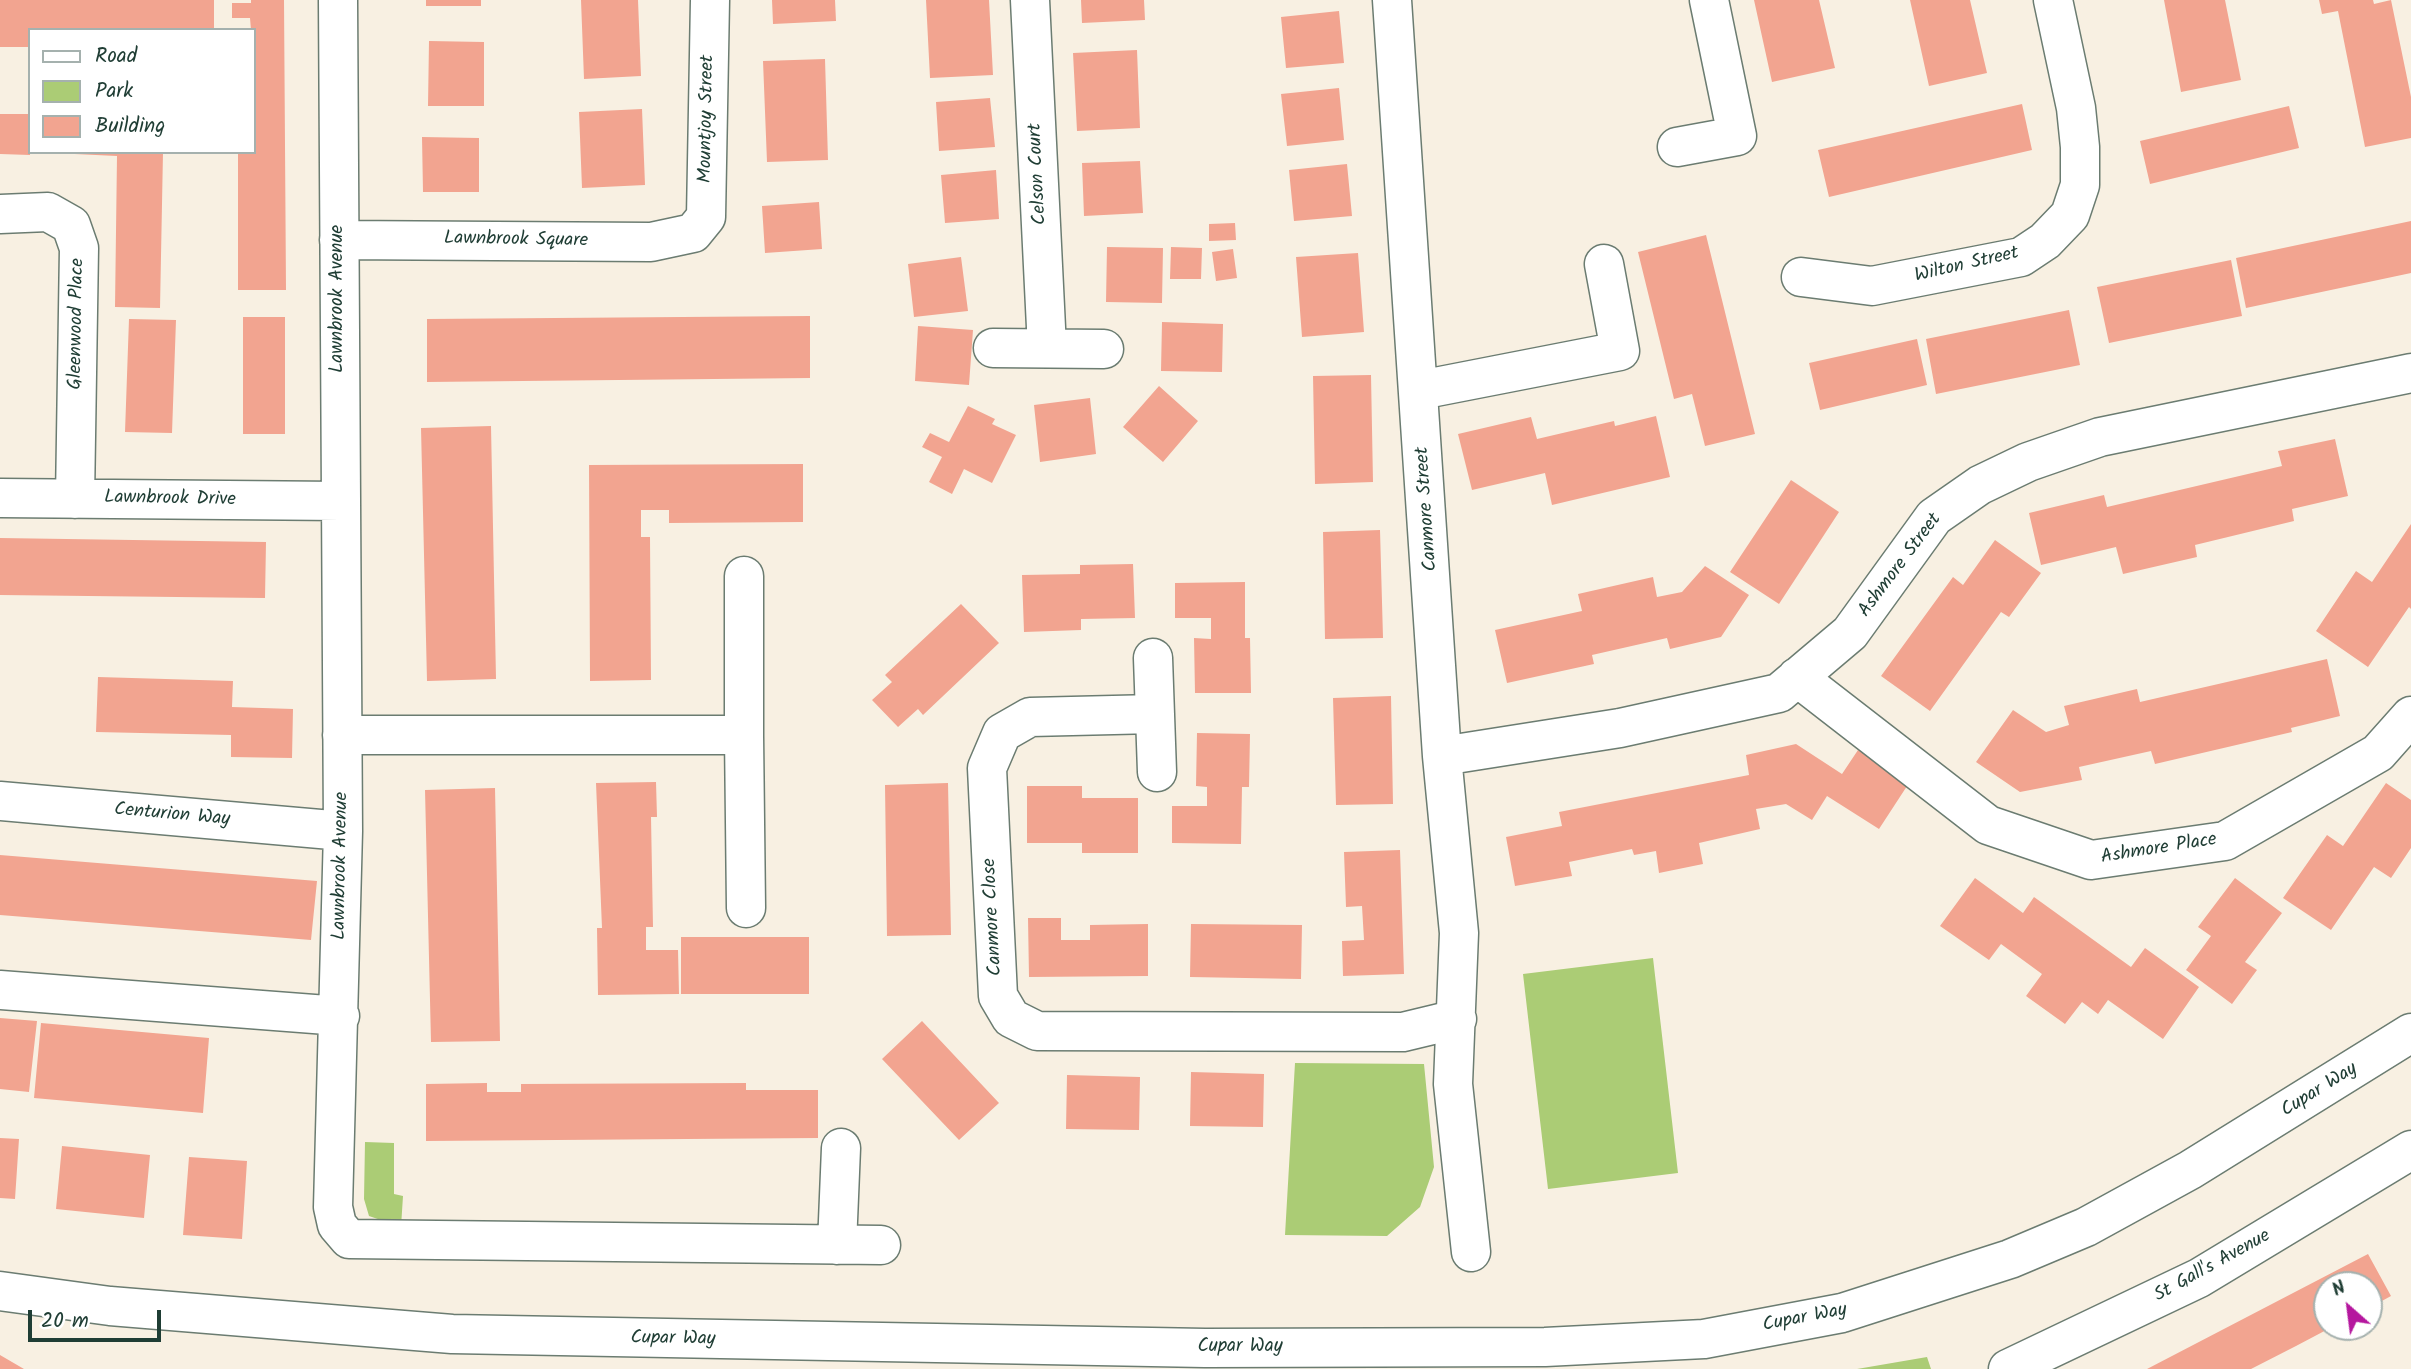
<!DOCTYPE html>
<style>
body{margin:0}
#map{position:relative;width:2411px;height:1369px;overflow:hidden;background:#f8f0e2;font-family:Kalam,sans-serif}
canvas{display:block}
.legend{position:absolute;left:28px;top:28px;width:228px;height:126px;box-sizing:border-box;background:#fff;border:2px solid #a5b1ae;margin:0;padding:9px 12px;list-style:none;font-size:21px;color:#1f3d34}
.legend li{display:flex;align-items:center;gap:14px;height:35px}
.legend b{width:35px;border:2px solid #a5b1ae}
.north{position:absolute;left:2313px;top:1271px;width:70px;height:70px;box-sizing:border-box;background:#fff;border:2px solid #a5b1ae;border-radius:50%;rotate:332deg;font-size:19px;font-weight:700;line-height:28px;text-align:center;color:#1f3d34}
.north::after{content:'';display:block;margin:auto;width:24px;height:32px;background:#b5179e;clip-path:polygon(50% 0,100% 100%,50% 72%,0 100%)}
.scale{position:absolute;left:28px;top:1310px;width:133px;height:32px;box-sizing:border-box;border:4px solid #1f3d34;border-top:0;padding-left:9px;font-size:21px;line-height:24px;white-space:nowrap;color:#1f3d34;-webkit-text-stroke:5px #fff;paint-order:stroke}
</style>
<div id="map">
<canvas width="2411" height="1369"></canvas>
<ul class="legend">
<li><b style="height:9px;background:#fff"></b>Road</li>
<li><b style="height:19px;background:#abcc75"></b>Park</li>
<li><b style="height:19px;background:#f2a490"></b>Building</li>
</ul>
<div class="north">N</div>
<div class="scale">20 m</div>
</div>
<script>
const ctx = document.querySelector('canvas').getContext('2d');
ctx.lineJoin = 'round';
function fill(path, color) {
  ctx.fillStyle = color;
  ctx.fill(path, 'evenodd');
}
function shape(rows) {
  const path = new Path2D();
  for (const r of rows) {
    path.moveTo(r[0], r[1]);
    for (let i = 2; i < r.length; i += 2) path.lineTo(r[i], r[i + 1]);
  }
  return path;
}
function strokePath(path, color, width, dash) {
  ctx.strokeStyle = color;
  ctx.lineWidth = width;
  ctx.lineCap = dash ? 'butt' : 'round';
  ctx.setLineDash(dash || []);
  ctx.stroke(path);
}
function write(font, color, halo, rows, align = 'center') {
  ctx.font = font + ' Kalam,sans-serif';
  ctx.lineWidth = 5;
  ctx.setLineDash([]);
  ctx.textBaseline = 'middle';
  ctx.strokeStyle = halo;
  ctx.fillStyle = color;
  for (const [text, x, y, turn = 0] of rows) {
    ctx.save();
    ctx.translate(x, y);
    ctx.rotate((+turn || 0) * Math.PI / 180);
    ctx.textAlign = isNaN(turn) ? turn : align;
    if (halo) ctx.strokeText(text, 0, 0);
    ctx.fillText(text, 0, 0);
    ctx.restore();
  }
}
const green = shape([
 [1653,958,1678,1173,1548,1189,1523,974],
 [1295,1063,1424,1064,1434,1167,1420,1207,1387,1236,1285,1235],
 [365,1142,394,1143,394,1194,403,1196,401,1227,369,1216,364,1199],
 [1927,1357,1931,1369,1857,1369]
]);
const building = shape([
 [0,0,214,0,214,30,30,30,30,47,0,47],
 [251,0,284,0,286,290,238,290,238,152,254,152,254,30,251,30,250,18,232,18,232,3,251,3],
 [426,0,481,0,481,6,426,6],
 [581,0,638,0,641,76,584,79],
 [772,0,835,0,836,21,773,24],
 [926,0,989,0,993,75,930,78],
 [1081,0,1144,0,1145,20,1082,23],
 [1754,0,1819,0,1835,68,1772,82],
 [1910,0,1970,0,1987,73,1929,86],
 [2164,0,2225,0,2241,80,2181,92],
 [2319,0,2373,0,2374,4,2391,0,2411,97,2411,138,2365,147,2338,11,2322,14],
 [1339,11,1344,63,1286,68,1281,17],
 [429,41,484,42,484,106,428,106],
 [1137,50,1140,128,1077,131,1073,53],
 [825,59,828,160,767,162,763,61],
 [1339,88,1344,140,1287,146,1281,94],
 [990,98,995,147,939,151,936,102],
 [2022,104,2032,150,1829,197,1818,150],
 [2289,106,2299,148,2150,184,2140,141],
 [642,109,645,185,582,188,579,112],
 [0,114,30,114,30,155,0,154],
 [422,137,479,138,479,192,423,192],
 [32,152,163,152,160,308,115,307,117,156],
 [1140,161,1143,213,1084,216,1082,163],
 [1347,164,1352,216,1294,221,1289,170],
 [996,170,999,219,945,223,941,175],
 [819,202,822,249,765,253,762,206],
 [2411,221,2411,273,2246,308,2236,258],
 [1235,223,1236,240,1209,241,1209,224],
 [1706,235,1755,434,1705,446,1692,394,1674,399,1638,252],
 [1107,247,1163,248,1162,303,1106,302],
 [1171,247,1202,248,1201,279,1170,279],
 [1233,249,1237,278,1216,281,1212,252],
 [1358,253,1364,332,1302,337,1296,257],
 [961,257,968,311,914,317,908,264],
 [2231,260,2242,316,2109,343,2097,287],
 [2069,310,2080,365,1936,394,1926,339],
 [810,316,810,378,427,382,427,319],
 [243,317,285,317,285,434,243,434],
 [129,319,176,320,172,433,125,432],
 [1162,322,1223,324,1222,372,1161,371],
 [918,326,973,330,969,385,915,381],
 [1917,339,1927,385,1820,410,1809,363],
 [1371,375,1373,482,1315,484,1313,376],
 [1159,386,1198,421,1163,462,1123,427],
 [1090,398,1096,454,1040,462,1034,405],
 [968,406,995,419,992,424,1016,435,992,483,964,469,952,494,929,482,942,457,922,447,930,433,949,442],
 [1656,416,1670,477,1552,505,1545,473,1472,490,1458,434,1531,417,1537,439,1614,421,1615,426],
 [491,426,496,679,427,681,421,428],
 [2335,439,2348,496,2292,509,2294,521,2195,545,2197,557,2123,574,2116,547,2041,565,2029,513,2104,495,2107,507,2282,466,2278,451],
 [803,464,803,522,669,523,669,510,641,510,641,537,650,537,651,680,590,681,589,465],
 [1791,480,1839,512,1779,604,1730,572],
 [2411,524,2411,609,2409,607,2368,667,2316,631,2356,571,2372,582],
 [1380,530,1383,638,1325,639,1323,532],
 [0,538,266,542,265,598,0,595],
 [1995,540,2041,573,2009,617,2001,612,1930,711,1881,676,1953,577,1963,585],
 [1133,564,1135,618,1081,619,1081,630,1024,632,1022,575,1080,574,1080,565],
 [1705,566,1749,595,1721,637,1670,649,1667,638,1592,655,1594,664,1507,683,1495,630,1582,611,1578,594,1653,577,1657,597,1682,592],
 [1245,582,1245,638,1250,638,1251,693,1195,693,1194,638,1211,639,1211,618,1175,618,1175,583],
 [961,604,999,643,923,715,918,709,898,727,872,700,892,682,885,675],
 [2327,659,2340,716,2291,728,2292,732,2155,764,2151,751,2079,767,2082,780,2020,792,1976,762,2013,710,2046,732,2069,725,2064,706,2137,689,2140,702],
 [98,677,233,681,232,707,293,709,292,758,231,757,231,735,96,732],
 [1391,696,1393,804,1336,805,1333,698],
 [1197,733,1250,734,1249,787,1242,787,1241,844,1172,843,1172,806,1207,806,1207,787,1196,786],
 [1796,744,1842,774,1858,750,1909,783,1879,829,1827,796,1812,820,1786,804,1756,809,1760,829,1699,843,1703,864,1659,873,1656,851,1634,855,1632,849,1569,862,1572,876,1515,886,1506,837,1562,826,1559,812,1749,775,1746,755],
 [656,782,657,817,651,817,653,927,646,927,646,950,678,950,679,994,598,995,597,928,602,928,596,783],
 [948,783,951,935,887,936,885,785],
 [2386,783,2411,800,2411,848,2391,878,2374,867,2331,930,2283,898,2327,835,2343,846],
 [1027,786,1082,786,1082,798,1138,798,1138,853,1082,853,1082,843,1027,843],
 [495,788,500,1041,431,1042,425,790],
 [1400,850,1404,974,1343,976,1342,941,1364,940,1362,906,1346,907,1344,852],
 [0,855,317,881,311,940,0,915],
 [1975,878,2023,913,2034,897,2131,967,2145,948,2199,987,2163,1039,2108,1000,2098,1014,2082,1002,2065,1024,2026,996,2042,974,2001,944,1989,960,1940,926],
 [2235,878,2282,913,2245,962,2257,970,2232,1004,2186,970,2211,936,2198,927],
 [1028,918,1061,918,1061,940,1090,940,1090,925,1148,924,1148,976,1029,977],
 [1191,924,1302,925,1301,979,1190,977],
 [681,937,809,937,809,994,681,994],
 [0,1018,37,1021,29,1092,0,1089],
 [922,1021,999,1103,959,1140,882,1059],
 [41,1023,209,1038,203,1113,34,1098],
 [1191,1072,1264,1074,1263,1127,1190,1126],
 [1067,1075,1140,1077,1139,1130,1066,1129],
 [487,1083,487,1092,521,1092,521,1084,746,1083,746,1090,818,1090,818,1138,426,1141,426,1084],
 [0,1138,19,1139,15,1199,0,1198],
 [62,1146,150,1155,144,1218,56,1209],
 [189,1157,247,1161,242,1239,183,1235],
 [2368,1254,2391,1296,2369,1308,2369,1285,2327,1285,2327,1327,2332,1327,2296,1346,2251,1369,2147,1369],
 [0,1355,24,1369,0,1369]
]);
const street = shape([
 [338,0,343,831,333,1207,337,1225,349,1239,881,1245],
 [1030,0,1047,348],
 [1392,0,1442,756,1459,933,1453,1084,1471,1252],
 [1677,147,1737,136,1709,0],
 [0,214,48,212,71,225,79,248,75,499],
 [339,240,651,242,693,233,706,217,710,0],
 [1801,277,1872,286,2021,257,2045,241,2070,215,2080,185,2080,147,2076,108,2053,0],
 [993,348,1104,349],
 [1420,390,1620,351,1604,264],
 [0,498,340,501],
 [1153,658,1157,772],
 [1797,677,1988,825,2091,860,2225,841,2378,753,2411,716],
 [1155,714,1030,717,1002,733,987,768,998,996,1011,1018,1037,1031,1403,1032,1457,1019],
 [342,735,744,735,744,576],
 [744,735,746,908],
 [1442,756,1620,728,1779,693,1850,633,1934,517,1980,485,2028,462,2100,437,2411,373],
 [0,801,343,831],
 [0,990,340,1016],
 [837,1245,841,1148],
 [2008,1369,2199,1278,2411,1150]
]);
const secondary = shape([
 [0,1291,110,1306,452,1334,1205,1348,1545,1347,1704,1339,1842,1313,2010,1259,2086,1227,2190,1170,2411,1033]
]);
const streetNames = [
 ["Mountjoy Street",708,119,-89],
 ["Celson Court",1039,174,-93],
 ["Lawnbrook Square",516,241,1],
 ["Wilton Street",1967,266,-13],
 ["Lawnbrook Avenue",339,299,-90],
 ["Gleenwood Place",78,324,-89],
 ["Lawnbrook Drive",170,500,1],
 ["Canmore Street",1428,509,-94],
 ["Ashmore Street",1901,566,-53],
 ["Centurion Way",172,816,5],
 ["Ashmore Place",2159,850,-9],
 ["Lawnbrook Avenue",342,866,-89],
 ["Canmore Close",994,917,-93],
 ["Cupar Way",2320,1091,-32],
 ["St Gall's Avenue",2213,1267,-29],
 ["Cupar Way",1805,1319,-11],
 ["Cupar Way",673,1340,1],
 ["Cupar Way",1240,1348]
];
fill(green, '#abcc75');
fill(building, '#f2a490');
strokePath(street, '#6b7c71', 41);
strokePath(secondary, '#6b7c71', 41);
strokePath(street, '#fff', 38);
strokePath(secondary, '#fff', 38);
write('19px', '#1f3d34', '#fff', streetNames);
</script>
